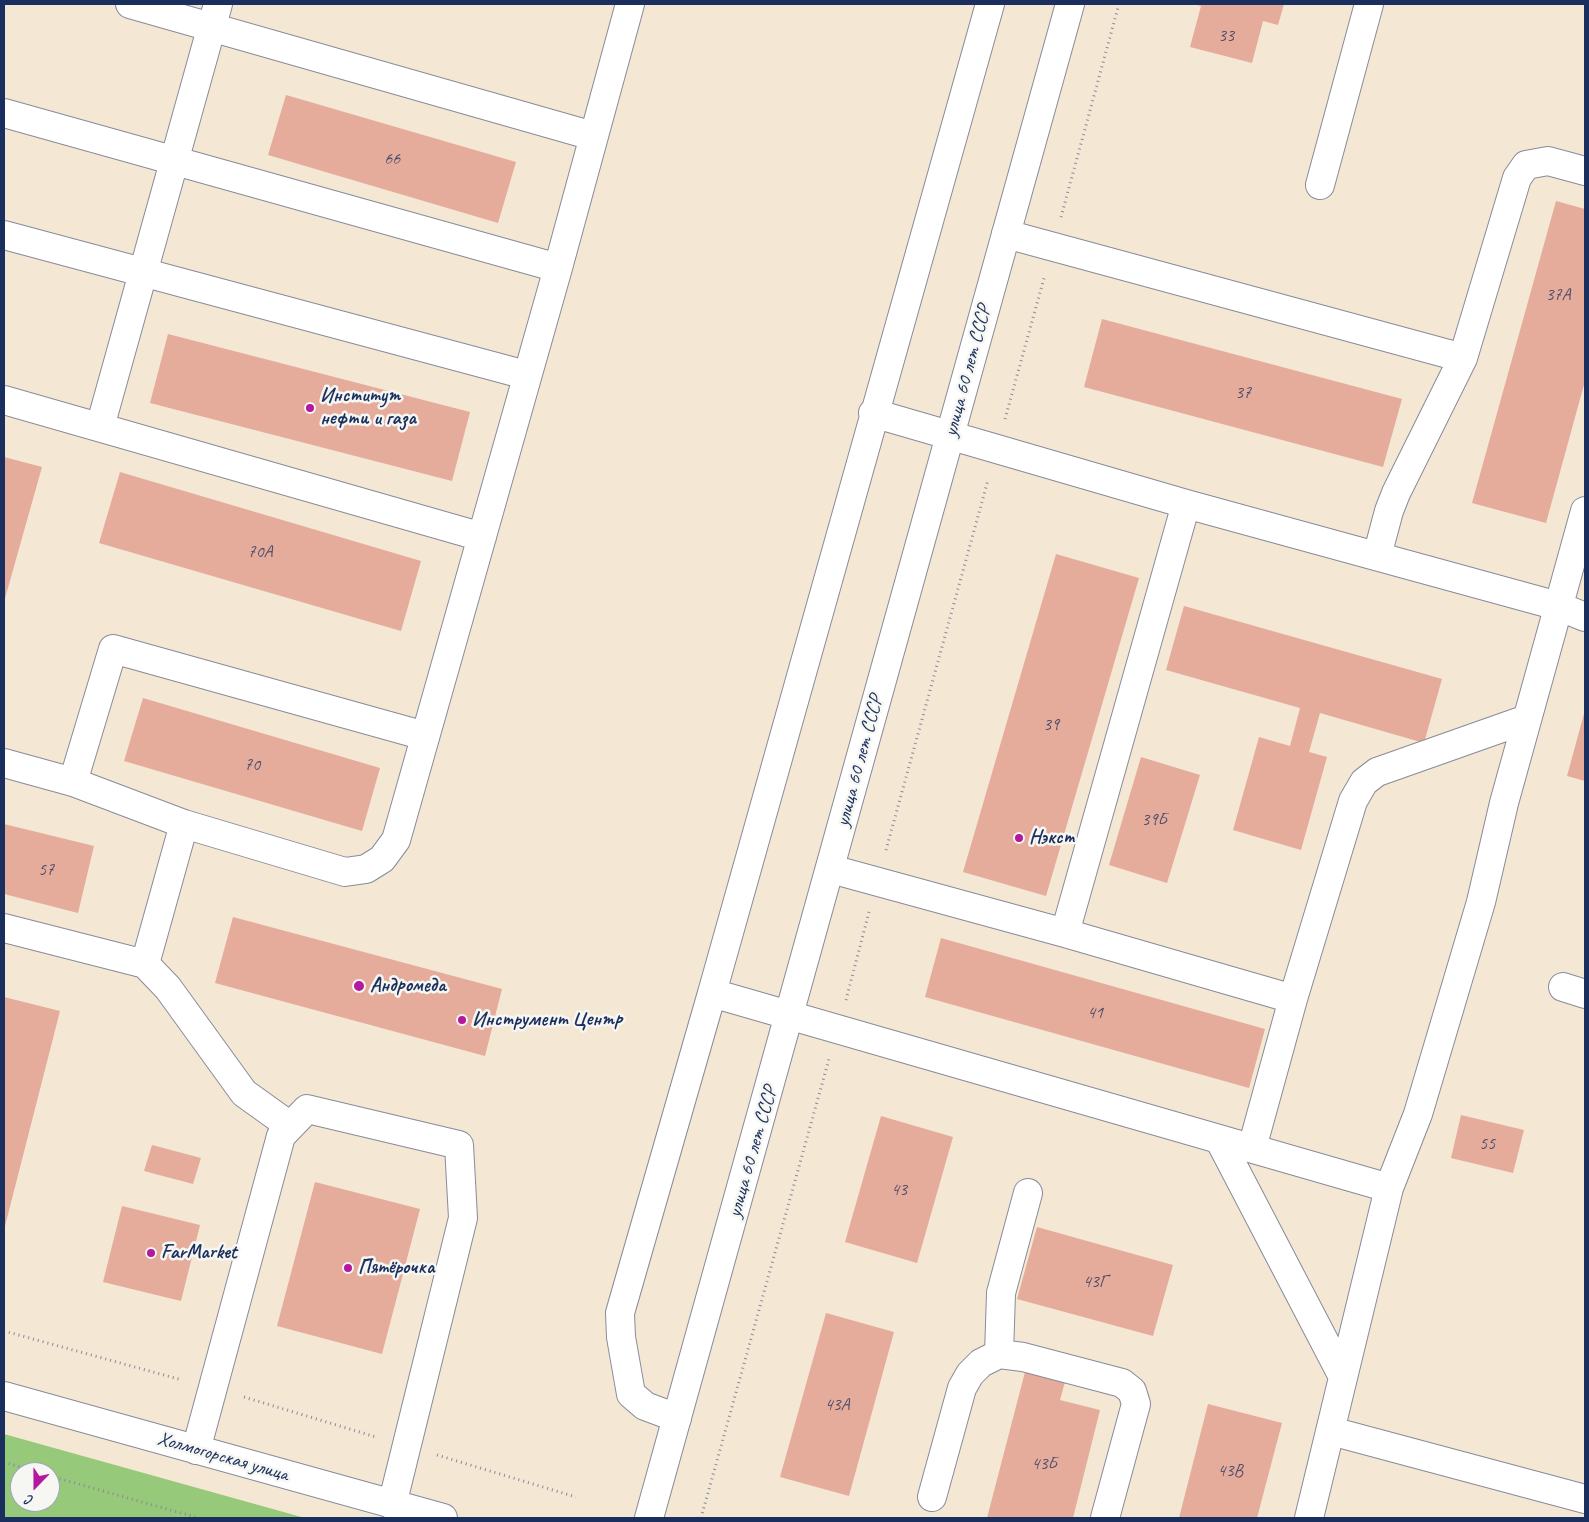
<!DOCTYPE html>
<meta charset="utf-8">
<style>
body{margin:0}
#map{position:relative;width:1589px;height:1522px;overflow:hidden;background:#f4e7d4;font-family:Caveat,sans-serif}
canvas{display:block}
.frame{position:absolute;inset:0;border:5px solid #1b2f5e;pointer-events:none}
.north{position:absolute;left:10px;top:1462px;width:50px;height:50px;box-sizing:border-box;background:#f6f6f2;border:1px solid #9ea6b7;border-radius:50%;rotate:202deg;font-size:14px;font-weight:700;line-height:20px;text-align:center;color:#1b2f5e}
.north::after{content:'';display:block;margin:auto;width:18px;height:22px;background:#b5179e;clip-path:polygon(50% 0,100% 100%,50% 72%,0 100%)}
</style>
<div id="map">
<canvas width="1589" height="1522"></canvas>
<div class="frame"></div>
<div class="north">С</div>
</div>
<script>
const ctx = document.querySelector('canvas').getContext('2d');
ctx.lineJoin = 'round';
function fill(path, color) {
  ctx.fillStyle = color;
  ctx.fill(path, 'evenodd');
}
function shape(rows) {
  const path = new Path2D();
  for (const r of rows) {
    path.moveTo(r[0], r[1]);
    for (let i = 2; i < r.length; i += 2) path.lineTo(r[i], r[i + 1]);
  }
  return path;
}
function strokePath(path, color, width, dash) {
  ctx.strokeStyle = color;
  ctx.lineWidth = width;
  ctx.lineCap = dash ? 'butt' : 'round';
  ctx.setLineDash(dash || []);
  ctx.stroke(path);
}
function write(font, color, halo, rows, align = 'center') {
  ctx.font = font + ' Caveat,sans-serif';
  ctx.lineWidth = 5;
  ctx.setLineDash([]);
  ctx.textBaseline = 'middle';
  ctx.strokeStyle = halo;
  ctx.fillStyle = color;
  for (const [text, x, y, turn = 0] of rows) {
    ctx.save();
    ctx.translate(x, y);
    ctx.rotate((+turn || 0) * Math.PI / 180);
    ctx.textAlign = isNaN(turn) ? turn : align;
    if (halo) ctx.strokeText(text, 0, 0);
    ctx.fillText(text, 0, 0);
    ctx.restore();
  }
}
const green = shape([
 [4,1434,305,1518,4,1518],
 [20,1472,50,1472,50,1502,20,1502]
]);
const building = shape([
 [1193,4,1284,4,1278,25,1263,21,1252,63,1190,47,1201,6],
 [286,95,516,162,498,223,268,155],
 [1556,201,1585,209,1585,381,1546,523,1472,503],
 [1102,319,1402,399,1383,467,1084,387],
 [168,334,470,412,452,481,150,403],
 [4,457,42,467,4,602],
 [120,472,421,561,401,631,99,543],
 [1056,554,1139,578,1046,896,963,872],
 [1184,606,1442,679,1424,743,1320,713,1309,752,1327,757,1301,850,1233,830,1259,737,1290,746,1300,708,1166,670],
 [143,698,380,768,362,831,124,761],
 [1585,710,1585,781,1567,776],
 [1141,757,1200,775,1167,883,1109,865],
 [4,824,94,846,78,913,4,894],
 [233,917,502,989,485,1056,215,983],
 [941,938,1265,1029,1249,1088,925,997],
 [4,997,60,1011,4,1230],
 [1461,1115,1524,1130,1513,1173,1451,1158],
 [881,1116,953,1137,917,1263,845,1242],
 [152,1145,201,1158,193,1184,144,1171],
 [315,1182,420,1209,382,1354,277,1326],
 [122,1206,200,1225,181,1301,103,1282],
 [1037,1227,1173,1265,1153,1336,1017,1299],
 [826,1313,894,1332,849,1496,780,1477],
 [1026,1368,1066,1378,1060,1400,1100,1410,1073,1518,987,1518],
 [1208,1404,1282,1423,1257,1518,1179,1518]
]);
const path = shape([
 [1061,217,1119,4],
 [1005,419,1044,278],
 [886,850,988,480],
 [846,1000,869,912],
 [4,1331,182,1380],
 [244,1397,376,1437],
 [437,1455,576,1497],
 [4,1462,37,1472],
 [50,1476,199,1518],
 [701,1518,829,1059]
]);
const minor = shape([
 [130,4,593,136],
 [4,113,558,268],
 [1320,185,1369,4],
 [1006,234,1463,358],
 [4,235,526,375],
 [4,400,482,537],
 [873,413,1186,504,1558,606,1585,617],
 [100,427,218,4],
 [1377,556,1389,511,1396,493,1463,358,1517,178,1526,165,1548,161,1585,171],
 [4,763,73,782,184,824,345,872,366,869,382,859,396,840,558,268,630,4],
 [73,782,113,649,425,736],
 [184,824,145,964,168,988,244,1093,290,1126],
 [831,869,1065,933,1293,999,1252,1148],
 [4,928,145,964],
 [1065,933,1186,504],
 [1563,987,1585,994],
 [712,993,990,4],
 [1293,999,1353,801,1364,782,1377,772,1527,719],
 [1219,1139,1342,1375],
 [999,1354,1023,1357,1122,1383,1132,1391,1136,1404,1105,1518],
 [4,1396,443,1518],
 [677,1418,645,1406,631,1394,621,1337,620,1313,712,993,1389,1188],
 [1331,1431,1585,1499],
 [196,1450,281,1136,307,1109,459,1145,463,1218,392,1505],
 [932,1497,962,1388,970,1374,981,1363,999,1354,1001,1293,1028,1193],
 [1309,1518,1389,1188,1418,1114,1481,902,1504,803,1585,511]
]);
const major = shape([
 [649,1518,1070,4]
]);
const markers = [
 [310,408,5,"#b5179e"],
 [1019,838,5,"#b5179e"],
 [359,986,6,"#b5179e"],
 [462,1020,5,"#b5179e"],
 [151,1253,5,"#b5179e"],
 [348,1268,5,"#b5179e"]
];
const numberNames = [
 ["33",1226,36],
 ["66",392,159],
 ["37А",1558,295],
 ["37",1243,393],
 ["70А",260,552],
 ["39",1051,725],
 ["70",252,765],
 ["39Б",1154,820],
 ["57",46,870],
 ["41",1095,1013],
 ["55",1487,1144],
 ["43",899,1190],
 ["43Г",1095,1282],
 ["43А",837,1405],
 ["43Б",1044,1464],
 ["43В",1230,1471]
];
const streetNames = [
 ["улица 60 лет СССР",968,371,-75],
 ["улица 60 лет СССР",860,761,-75],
 ["улица 60 лет СССР",753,1152,-74],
 ["Холмогорская улица",223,1457,16]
];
const poiNames = [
 ["Институт",320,396],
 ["нефти и газа",320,419],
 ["Нэкст",1029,838],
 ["Андромеда",370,986],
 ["Инструмент Центр",472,1020],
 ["FarMarket",161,1253],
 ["Пятёрочка",358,1268]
];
fill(green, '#97c97a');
fill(building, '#e5ac9b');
strokePath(minor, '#888b99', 30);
strokePath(major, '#888b99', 30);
strokePath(path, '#888b99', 3, [1, 4]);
strokePath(minor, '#fff', 28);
strokePath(major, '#fff', 28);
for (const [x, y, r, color] of markers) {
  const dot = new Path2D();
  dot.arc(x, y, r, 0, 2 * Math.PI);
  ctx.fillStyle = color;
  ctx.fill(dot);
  strokePath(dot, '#f6f6f2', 2);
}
write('18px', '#4e4e6d', null, numberNames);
write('20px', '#1b2f5e', '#f6f6f2', streetNames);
write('bold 20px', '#1b2f5e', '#f6f6f2', poiNames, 'left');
</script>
